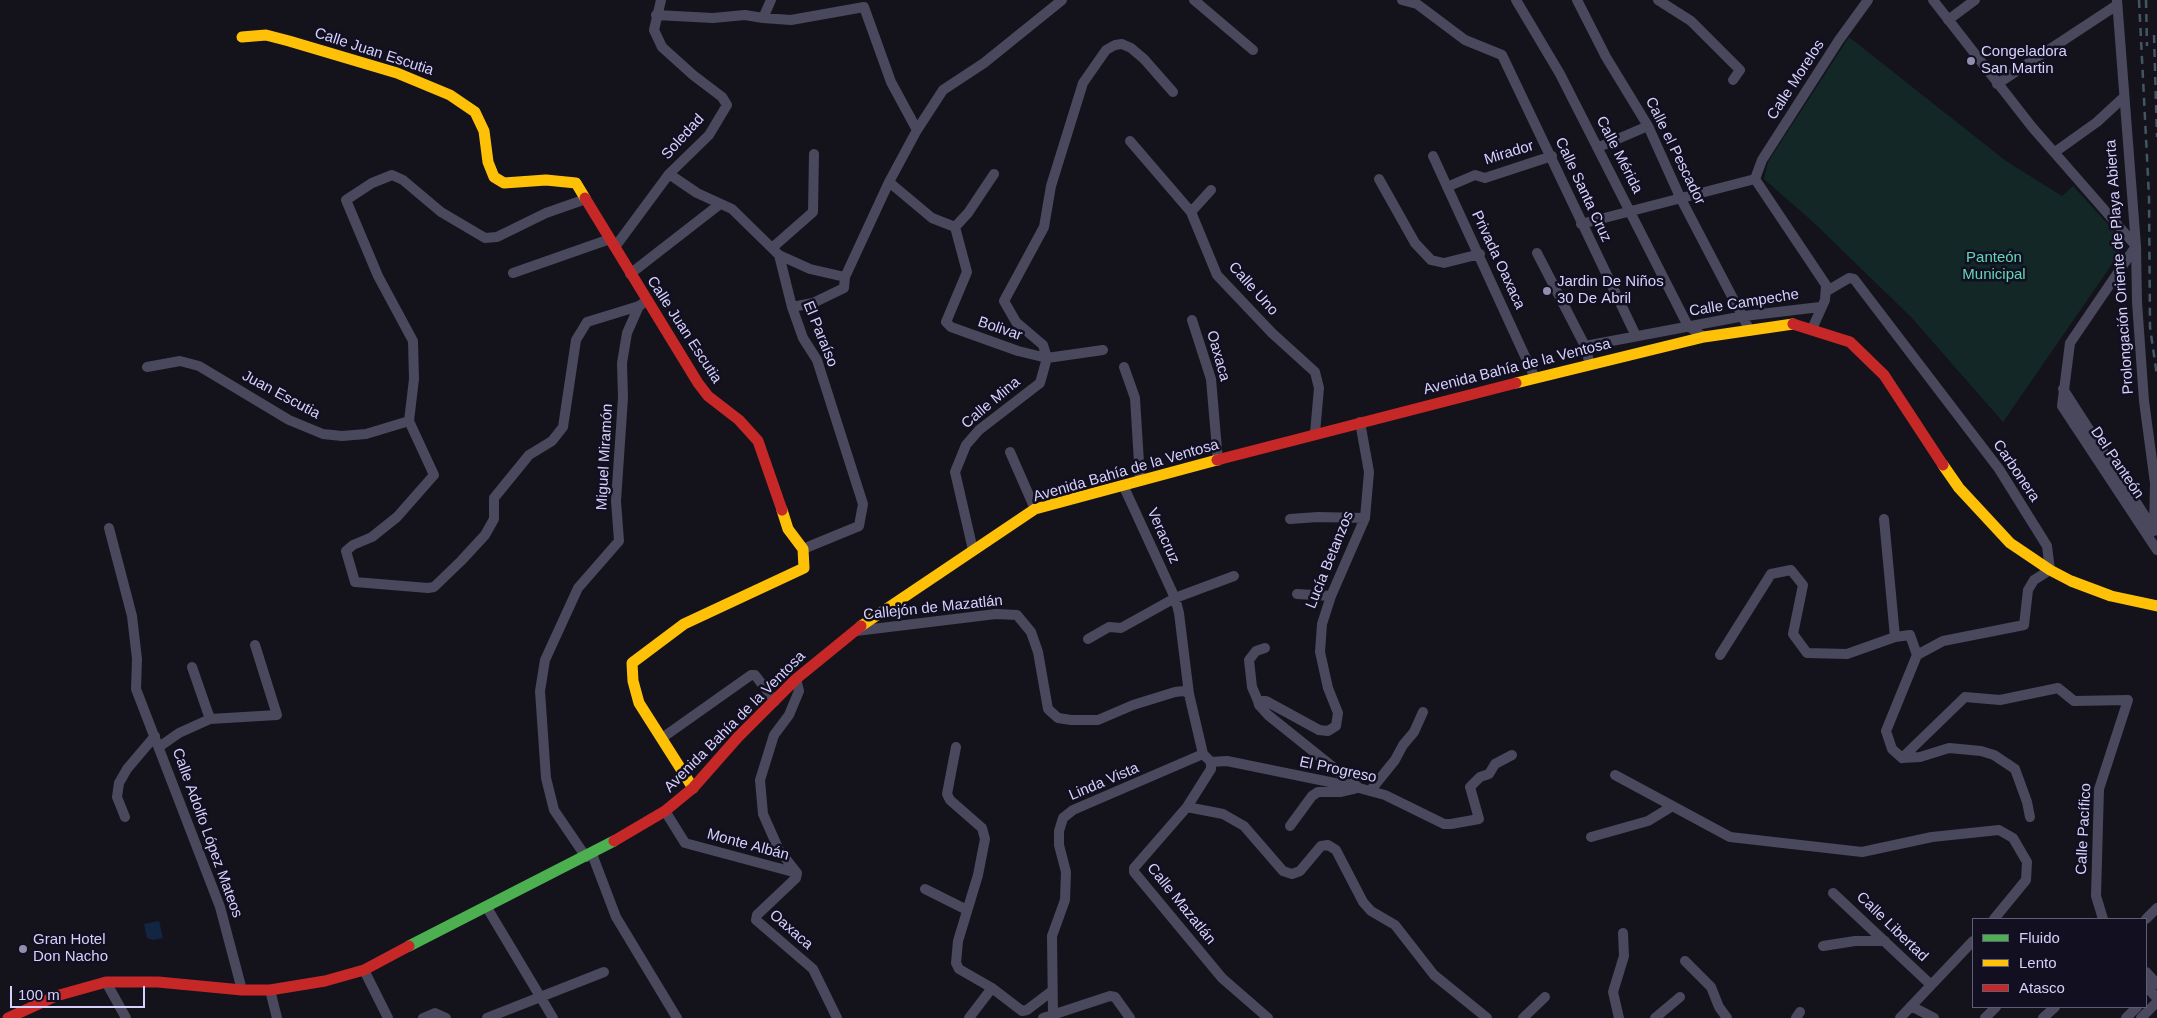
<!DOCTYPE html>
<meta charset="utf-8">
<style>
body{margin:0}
#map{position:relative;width:2157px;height:1018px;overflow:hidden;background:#14131c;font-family:Arial,sans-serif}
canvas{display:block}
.legend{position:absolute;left:1972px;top:918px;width:175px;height:90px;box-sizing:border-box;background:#110f20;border:1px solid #5f5d78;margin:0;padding:6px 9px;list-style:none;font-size:15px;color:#d5d1fc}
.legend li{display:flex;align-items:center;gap:10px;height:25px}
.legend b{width:25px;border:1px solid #5f5d78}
.scale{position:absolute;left:10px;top:986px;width:135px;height:22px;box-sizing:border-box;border:2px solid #d5d1fc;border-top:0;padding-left:6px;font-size:15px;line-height:18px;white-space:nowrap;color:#d5d1fc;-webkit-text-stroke:4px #110f20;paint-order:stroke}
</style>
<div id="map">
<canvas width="2157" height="1018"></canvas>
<ul class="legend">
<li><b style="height:6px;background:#4caf50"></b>Fluido</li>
<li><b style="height:6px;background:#ffc107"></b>Lento</li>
<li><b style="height:6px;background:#c62828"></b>Atasco</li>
</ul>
<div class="scale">100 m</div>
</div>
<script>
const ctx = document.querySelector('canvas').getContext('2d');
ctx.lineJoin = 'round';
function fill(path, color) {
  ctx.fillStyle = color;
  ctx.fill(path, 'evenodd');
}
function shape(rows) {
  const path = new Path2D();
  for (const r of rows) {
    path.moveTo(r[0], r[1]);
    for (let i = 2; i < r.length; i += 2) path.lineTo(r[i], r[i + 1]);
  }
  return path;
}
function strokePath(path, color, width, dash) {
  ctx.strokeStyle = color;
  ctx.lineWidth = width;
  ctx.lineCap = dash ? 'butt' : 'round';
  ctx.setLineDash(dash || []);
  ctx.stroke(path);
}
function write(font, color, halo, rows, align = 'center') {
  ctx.font = font + ' Arial,sans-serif';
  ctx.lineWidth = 5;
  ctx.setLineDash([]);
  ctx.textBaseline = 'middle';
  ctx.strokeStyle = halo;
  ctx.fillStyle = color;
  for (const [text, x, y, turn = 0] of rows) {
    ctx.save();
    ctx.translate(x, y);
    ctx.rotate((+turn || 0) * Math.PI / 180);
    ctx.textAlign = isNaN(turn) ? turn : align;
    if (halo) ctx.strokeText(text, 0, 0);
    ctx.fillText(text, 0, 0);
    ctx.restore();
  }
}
const green = shape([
 [1849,37,2006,161,2062,196,2073,186,2126,244,2003,422,1911,317,1813,222,1764,179,1768,162]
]);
const water = shape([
 [159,921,163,938,153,940,147,938,144,924]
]);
const street = shape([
 [1194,0,1253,50],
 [1402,0,1417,4,1465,40,1502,55,1636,336],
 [1516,0,1560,74,1688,326,1704,337],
 [1577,0,1606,57,1648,126,1680,197,1750,331],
 [1658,0,1691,21,1740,70,1733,80],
 [1933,0,2032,127,2136,246],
 [2117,0,2136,246,2137,302,2144,401,2155,483,2154,531],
 [656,15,713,18,745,15,763,18,771,0],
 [763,18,791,20,864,7,891,82,917,130],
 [1948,20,1975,0],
 [1997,84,2117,5],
 [1130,141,1191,212,1217,275,1272,333,1315,372,1319,388,1315,433],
 [1599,147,1648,126],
 [2055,152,2097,122,2123,98],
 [1433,156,1535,378],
 [669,174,697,193,732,209,779,255,792,307,803,338,817,360,863,504,859,526,803,549],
 [994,174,968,213,955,227,967,272,946,322,951,327,1018,351,1047,358,1103,350],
 [1379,179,1415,243,1431,260,1444,263,1480,254],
 [1755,179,1762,160,1839,40,1868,0],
 [1755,179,1826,285,1825,300,1812,329],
 [889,182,932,218,955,227],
 [1447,187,1475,175,1485,178,1552,156],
 [1191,212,1211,190],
 [1581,224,1755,179],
 [2136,246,2070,343,2062,406,2157,550],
 [615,247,669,174,709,135,727,105,722,97,693,75,662,47,654,30,661,0],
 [772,248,813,212,814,154],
 [1537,253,1585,346,1590,365],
 [779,255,810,269,845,277,889,182,917,130,943,90,984,63,1062,0],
 [513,273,610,239],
 [630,274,720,204],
 [1827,291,1849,278,1854,279,1999,469,2047,546,2050,570,2034,580,2028,590,2024,625,1943,641,1917,655],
 [792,307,813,303,844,288,845,277],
 [1192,320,1211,379,1218,461],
 [1585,346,1744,316,1820,307],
 [147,367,180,361,199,366,289,420,323,434,342,436,366,434,409,421,414,379,413,341,378,276,346,200,372,183,392,175,403,180,441,212,485,238,497,237,546,213,586,199],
 [1124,367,1135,398,1140,479],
 [2063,389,2154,530],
 [409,421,434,475,397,517,372,537,353,545,346,551,355,582,428,588,434,587,461,561,485,535,494,519,494,498,529,455,552,441,563,427,576,340,587,322,639,306],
 [1010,452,1035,509],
 [1123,485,1175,598,1179,613,1189,694],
 [1290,519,1318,517,1365,518],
 [1884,519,1895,637],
 [109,528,132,616,137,659,136,689,220,907,242,990],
 [973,550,955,472,966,445,979,430,1040,383,1047,358,1043,345,1016,322,1004,301,1044,227,1051,186,1083,83,1106,50,1115,45,1122,44,1131,48,1144,59,1173,92],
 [1297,594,1331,596],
 [856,631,996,614,1017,615,1031,632,1038,652,1048,709,1058,718,1071,720,1098,720,1133,705,1175,692,1184,691,1189,694,1203,754,1211,762,1211,769,1187,807,1134,868,1134,872,1222,978,1268,1018],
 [1088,639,1109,627,1121,628,1175,598,1234,576],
 [1720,655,1771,574,1791,570,1803,585,1793,634,1807,653,1847,654,1895,637,1910,635,1917,655,1886,731,1892,749,1902,758,1965,697,2000,700,2058,688,2074,701,2128,700,2099,789,2096,896,2103,919],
 [192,667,210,719],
 [796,679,799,691,789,715,774,735,760,780,763,814,779,850,797,873],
 [1258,701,1252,687,1249,660,1256,651,1265,648],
 [662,738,751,675,755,675,775,701],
 [159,747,179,733,210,719,277,715,255,645],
 [956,747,947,794,950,800,982,828,985,839,978,875,958,941,956,963,959,969,992,988,1022,1011,1027,1010,1052,991],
 [1902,758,1920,757,1949,748,1981,751,1994,755,2015,769,2027,802,2030,817],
 [1211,762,1227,761,1359,788,1385,795,1444,824,1451,824,1479,819,1470,787,1480,777,1489,774,1495,764,1512,755],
 [1615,775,1730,837,1862,852,1932,837,1999,830,2013,838,2027,862,2026,880,1994,919],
 [1359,788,1268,715,1259,705,1258,701,1266,701,1319,730,1328,731,1336,726,1338,713,1328,688,1320,652,1322,624,1331,596,1365,518,1369,472,1360,422],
 [1370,791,1395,760,1403,745,1414,732,1423,712],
 [1187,807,1223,814,1244,826,1283,871,1292,874,1300,871,1321,846,1328,845,1336,850,1363,902,1371,911,1395,925,1434,975,1487,1018],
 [665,811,685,843,797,873],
 [125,817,117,797,119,783,127,769,155,736],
 [1290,826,1312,796,1318,792,1341,792,1354,789],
 [1591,837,1648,821,1671,807],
 [592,854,616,917,677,1018],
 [586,857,554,810,546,778,540,691,545,660,578,588,619,541,616,501,623,398,622,363,627,333,639,306,642,304],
 [797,873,796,878,757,915,756,920,813,969,837,1018],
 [925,889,967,910],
 [1833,893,1930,984],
 [486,906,553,1018],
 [2146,919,2157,908],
 [1823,946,1855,941,1885,941],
 [1685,961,1711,987,1719,1007,1727,1018],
 [364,970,388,1018],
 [2146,972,2157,984],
 [106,982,126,1018],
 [2146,986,2157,998],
 [270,990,277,1018],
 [1911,1006,1934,1018],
 [1053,1015,1052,936,1065,900,1066,872,1059,845,1059,831,1063,818,1073,810,1203,754],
 [423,1018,435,1013,446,1018],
 [487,1018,604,972],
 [969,1018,992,988],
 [1043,1018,1110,996,1115,997,1130,1018],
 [1523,1018,1545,997],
 [1619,1018,1613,992,1624,956,1623,933],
 [1655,1018,1680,997],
 [1796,1018,1800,1012],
 [1900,1018,1973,941],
 [1985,1018,1996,1007],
 [2043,1018,2055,1007],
 [2126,1018,2137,1007],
 [2141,1018,2157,1002]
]);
const fast = shape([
 [409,946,614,841]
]);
const slow = shape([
 [242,37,266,35,289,41,397,73,450,95,475,112,484,131,488,162,494,177,504,183,546,180,576,183,585,198],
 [1516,383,1704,337,1793,324],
 [1943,465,1959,488,2010,543,2050,570,2071,581,2111,596,2157,606],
 [861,626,1035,509,1217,460],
 [693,788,639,703,633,681,632,663,684,624,804,568,803,549,788,529,782,510]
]);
const jam = shape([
 [585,198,698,383,708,396,739,420,758,441,782,510],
 [1793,324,1850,342,1884,375,1943,465],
 [1217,460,1516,383],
 [614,841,665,811,693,788,738,737,796,679,861,626],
 [8,1018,56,996,106,982,158,982,242,990,270,990,325,981,364,970,409,946]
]);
const rail = shape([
 [2139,0,2149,197,2150,327,2157,376],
 [2146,0,2147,46],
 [2154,35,2157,137]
]);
const markers = [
 [1971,61,5,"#918eae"],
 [1547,291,5,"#918eae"],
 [23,949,5,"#918eae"]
];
const streetNames = [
 ["Calle Juan Escutia",374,52,18],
 ["Calle Morelos",1796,80,-57],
 ["Soledad",683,137,-48],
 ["Calle el Pescador",1675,151,64],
 ["Mirador",1509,153,-17],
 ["Calle Mérida",1619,155,63],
 ["Calle Santa Cruz",1583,190,65],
 ["Privada Oaxaca",1498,260,65],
 ["Prolongación Oriente de Playa Abierta",2120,267,-94],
 ["Calle Uno",1253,289,48],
 ["Calle Campeche",1744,303,-9],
 ["Bolivar",1000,329,19],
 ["Calle Juan Escutia",684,330,57],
 ["El Paraíso",820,334,68],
 ["Oaxaca",1218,356,74],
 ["Avenida Bahía de la Ventosa",1517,367,-14],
 ["Juan Escutia",281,395,28],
 ["Calle Mina",991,403,-40],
 ["Miguel Miramón",605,457,-87],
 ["Del Panteón",2117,463,56],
 ["Avenida Bahía de la Ventosa",1126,471,-16],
 ["Carbonera",2016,471,56],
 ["Veracruz",1163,536,66],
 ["Lucía Betanzos",1330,560,-68],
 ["Callejón de Mazatlán",933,608,-6],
 ["Avenida Bahía de la Ventosa",735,722,-45],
 ["El Progreso",1338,770,12],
 ["Linda Vista",1104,782,-23],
 ["Calle Pacífico",2084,829,-87],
 ["Calle Adolfo López Mateos",207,833,70],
 ["Monte Albán",748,845,15],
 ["Calle Mazatlán",1181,904,51],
 ["Calle Libertad",1892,927,44],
 ["Oaxaca",791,930,41]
];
const poiNames = [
 ["Congeladora",1981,52],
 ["San Martin",1981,69],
 ["Jardin De Niños",1557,282],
 ["30 De Abril",1557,299],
 ["Gran Hotel",33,940],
 ["Don Nacho",33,957]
];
const parkNames = [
 ["Panteón",1994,258],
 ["Municipal",1994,275]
];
fill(green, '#122726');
fill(water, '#122642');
strokePath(street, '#49485d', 10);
strokePath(fast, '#4caf50', 11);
strokePath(slow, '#ffc107', 11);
strokePath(jam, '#c62828', 11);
strokePath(rail, '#425663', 2.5, [8, 6]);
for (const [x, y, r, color] of markers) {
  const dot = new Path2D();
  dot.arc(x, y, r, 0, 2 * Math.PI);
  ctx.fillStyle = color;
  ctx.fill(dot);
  strokePath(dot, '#110f20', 2);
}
write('15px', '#d5d1fc', '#110f20', streetNames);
write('15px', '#d5d1fc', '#110f20', poiNames, 'left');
write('15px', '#63d6b6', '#110f20', parkNames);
</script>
